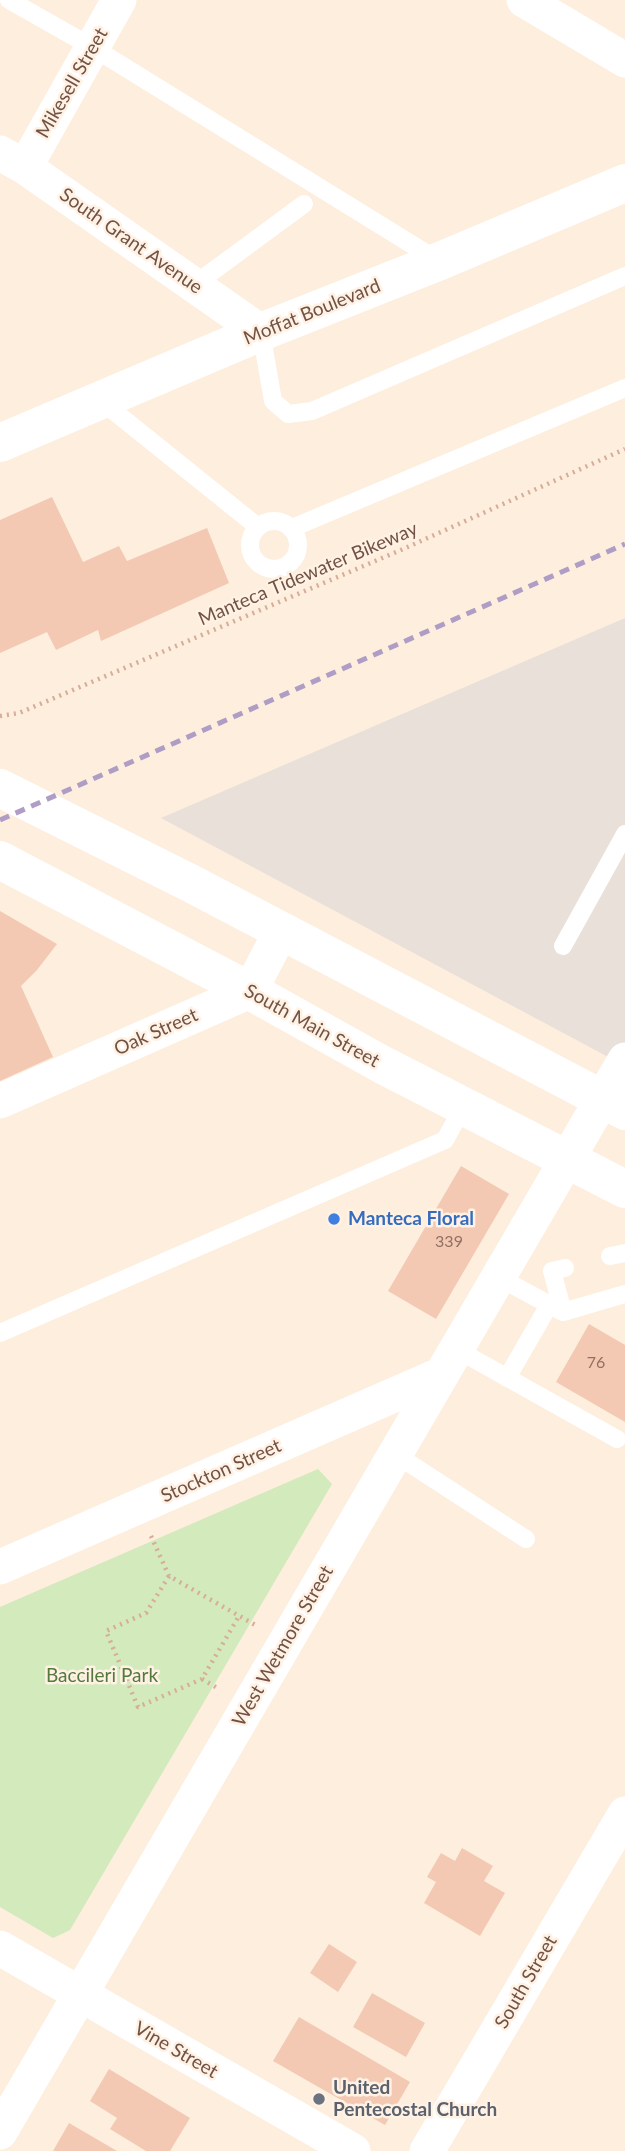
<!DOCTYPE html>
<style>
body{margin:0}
canvas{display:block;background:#fdeedd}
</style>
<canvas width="625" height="2151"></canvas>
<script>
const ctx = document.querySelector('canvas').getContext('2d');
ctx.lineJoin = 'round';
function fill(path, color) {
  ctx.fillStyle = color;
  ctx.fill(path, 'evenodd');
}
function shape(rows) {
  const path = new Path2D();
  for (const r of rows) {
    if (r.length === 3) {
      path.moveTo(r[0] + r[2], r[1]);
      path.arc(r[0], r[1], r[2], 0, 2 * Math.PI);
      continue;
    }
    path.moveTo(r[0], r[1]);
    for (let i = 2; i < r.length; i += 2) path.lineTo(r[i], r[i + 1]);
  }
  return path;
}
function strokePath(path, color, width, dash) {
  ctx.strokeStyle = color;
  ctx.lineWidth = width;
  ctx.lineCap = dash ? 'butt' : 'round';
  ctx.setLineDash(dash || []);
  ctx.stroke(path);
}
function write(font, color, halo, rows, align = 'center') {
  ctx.font = font + ' Lato,sans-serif';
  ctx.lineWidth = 5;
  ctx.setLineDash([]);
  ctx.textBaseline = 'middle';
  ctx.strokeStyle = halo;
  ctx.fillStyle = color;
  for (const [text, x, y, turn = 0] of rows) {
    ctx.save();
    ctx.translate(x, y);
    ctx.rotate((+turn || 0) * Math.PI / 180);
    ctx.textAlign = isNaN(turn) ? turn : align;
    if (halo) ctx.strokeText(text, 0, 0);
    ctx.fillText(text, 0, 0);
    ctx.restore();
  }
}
const industrial = shape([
 [625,618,625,1066,161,818]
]);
const green = shape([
 [318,1469,332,1484,70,1930,53,1938,0,1907,0,1607]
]);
const building = shape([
 [52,497,83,562,119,546,127,561,207,528,229,583,101,641,98,630,56,650,47,632,0,653,0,520],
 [0,911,57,944,37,970,21,986,53,1057,0,1081],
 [461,1166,509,1194,436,1319,388,1291],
 [589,1324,625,1345,625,1422,556,1382],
 [462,1848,493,1866,484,1881,505,1893,480,1936,424,1903,436,1882,427,1877,441,1853,455,1861],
 [329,1944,357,1962,338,1992,310,1973],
 [372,1993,425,2023,406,2057,353,2027],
 [299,2017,410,2082,385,2125,273,2061],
 [109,2069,190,2118,170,2151,146,2151,110,2129,117,2118,90,2101],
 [69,2123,117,2151,53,2151]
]);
const path = shape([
 [0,716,19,713,401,550,625,449],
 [151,1536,169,1576,257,1626],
 [169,1576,146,1613,106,1631,138,1707,202,1679,239,1616],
 [202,1679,219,1689]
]);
const service = shape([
 [9,0,92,47,437,260],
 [194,285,304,204],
 [261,332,273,401,288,414,312,411,625,276],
 [100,400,258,527],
 [274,545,24],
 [292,528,625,388],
 [563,946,625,834],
 [610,1256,625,1253],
 [498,1277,563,1312,625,1294],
 [563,1312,552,1271,565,1268],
 [0,1333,445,1140,463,1107],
 [456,1349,617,1439],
 [507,1378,549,1305],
 [395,1454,526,1539]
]);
const minor = shape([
 [524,0,625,60],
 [0,153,25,167,261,332],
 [25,167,119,0],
 [0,1101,250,991,281,931],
 [0,1567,442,1374],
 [0,1948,353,2151],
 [0,2132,625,1060],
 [427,2151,625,1814]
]);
const secondary = shape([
 [0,443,261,332,440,261,625,183],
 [0,788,192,884,625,1111],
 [0,860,250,991,381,1064,625,1189]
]);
const rail = shape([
 [0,820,625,544]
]);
const markers = [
 [334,1219,7,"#3f7fe0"],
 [319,2099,7,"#6b7280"]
];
const numberNames = [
 ["339",449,1242],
 ["76",596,1363]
];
const streetNames = [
 ["Mikesell Street",72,83,-60],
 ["South Grant Avenue",131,241,35],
 ["Moffat Boulevard",312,312,-22],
 ["Manteca Tidewater Bikeway",308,574,-23],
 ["South Main Street",312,1026,29],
 ["Oak Street",156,1032,-24],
 ["Stockton Street",221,1471,-24],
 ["West Wetmore Street",283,1646,-60],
 ["South Street",526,1982,-60],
 ["Vine Street",176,2050,30]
];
const shopNames = [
 ["Manteca Floral",348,1219]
];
const parkNames = [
 ["Baccileri Park",102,1676]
];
const worshipNames = [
 ["United",333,2088],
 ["Pentecostal Church",333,2110]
];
fill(industrial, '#eae0da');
fill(green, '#d2eabc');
fill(building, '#f3c9b4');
strokePath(path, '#d7ac98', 4.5, [2, 5]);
strokePath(service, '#fff', 18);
strokePath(minor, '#fff', 35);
strokePath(secondary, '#fff', 38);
strokePath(rail, '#b09dc5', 5, [10, 7]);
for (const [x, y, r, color] of markers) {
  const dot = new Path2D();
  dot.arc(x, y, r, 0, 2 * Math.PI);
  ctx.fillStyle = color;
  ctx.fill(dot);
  strokePath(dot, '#fff2e4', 2.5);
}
write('16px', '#927061', null, numberNames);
write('19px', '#725245', '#fff2e4', streetNames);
write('bold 19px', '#366cbe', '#fff2e4', shopNames, 'left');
write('19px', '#54793d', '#fff2e4', parkNames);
write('bold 19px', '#5b616d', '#fff2e4', worshipNames, 'left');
</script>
